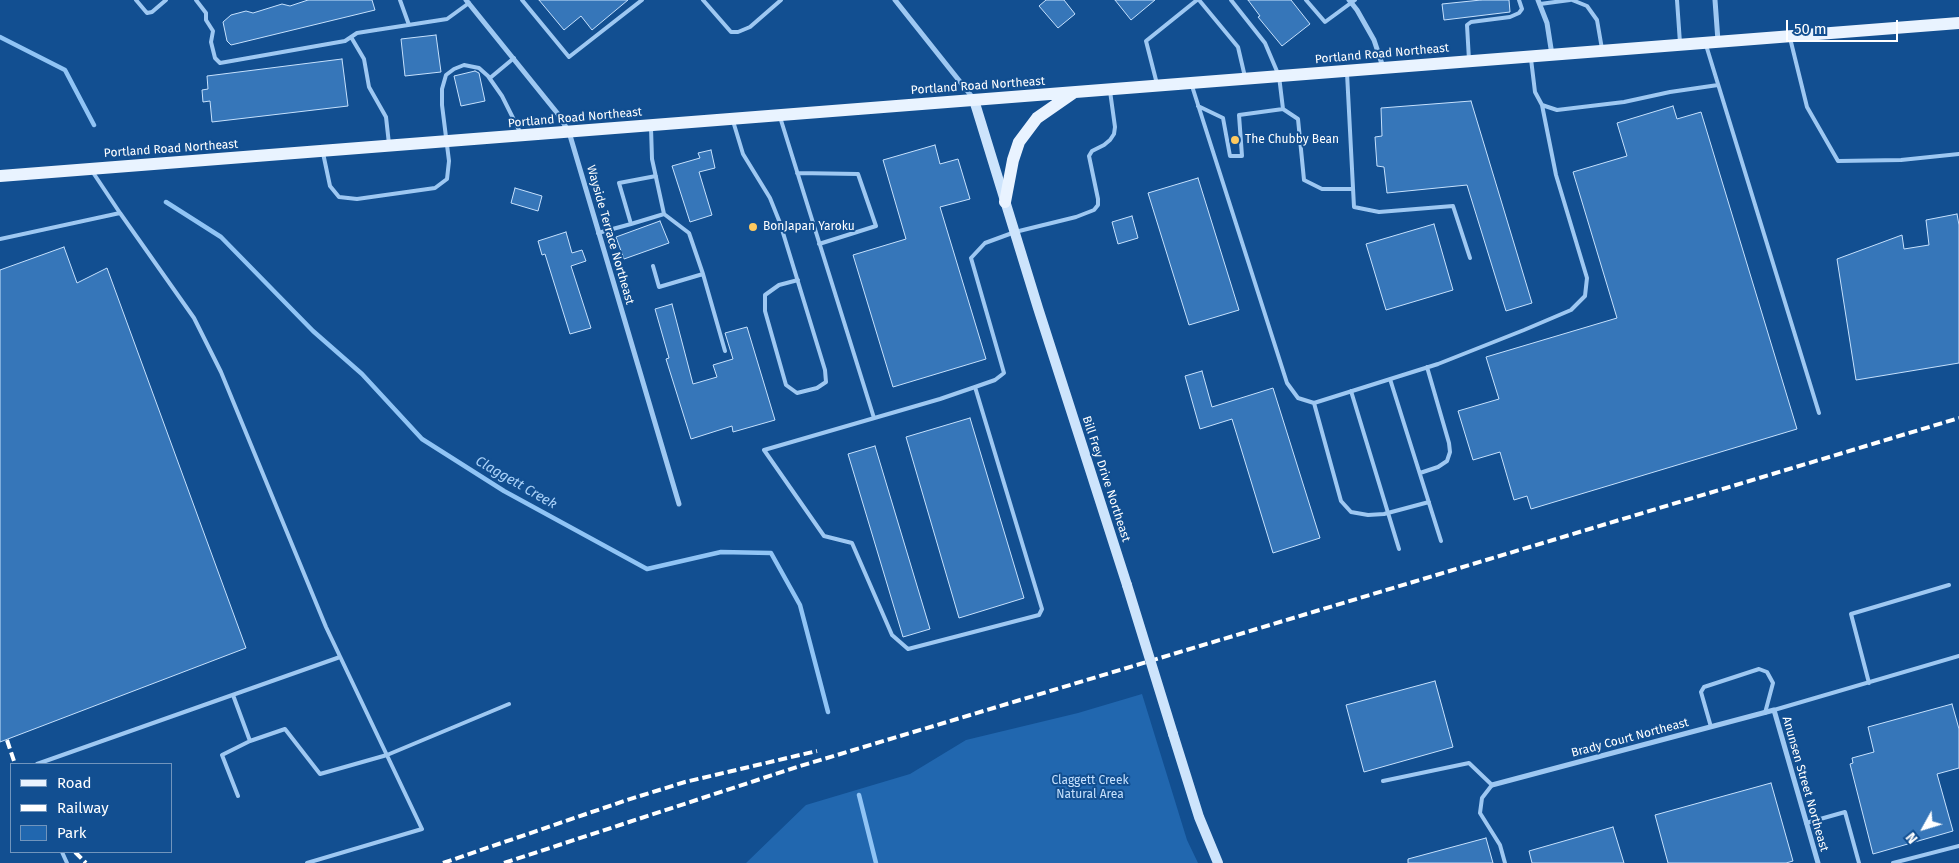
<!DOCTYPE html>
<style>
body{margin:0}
#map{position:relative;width:1959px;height:863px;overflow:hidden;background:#124f91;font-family:"Fira Sans",sans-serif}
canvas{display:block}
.legend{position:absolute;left:10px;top:763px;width:162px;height:90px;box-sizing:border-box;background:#124f91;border:1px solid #7195bd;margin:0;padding:6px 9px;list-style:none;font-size:15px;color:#fff}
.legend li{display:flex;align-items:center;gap:10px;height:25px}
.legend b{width:25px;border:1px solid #7195bd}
.north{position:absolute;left:1899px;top:803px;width:50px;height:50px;-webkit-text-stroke:4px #124f91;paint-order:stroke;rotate:231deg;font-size:14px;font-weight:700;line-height:20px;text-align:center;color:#fff}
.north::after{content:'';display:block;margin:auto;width:18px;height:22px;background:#fff;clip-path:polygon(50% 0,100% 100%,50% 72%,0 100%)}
.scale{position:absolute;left:1786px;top:20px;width:112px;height:22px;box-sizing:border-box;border:2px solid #fff;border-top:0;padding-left:6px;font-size:15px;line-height:18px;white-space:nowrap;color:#fff;-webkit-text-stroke:4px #124f91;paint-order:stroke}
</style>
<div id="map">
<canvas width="1959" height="863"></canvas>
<ul class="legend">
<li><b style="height:6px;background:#e9f3ff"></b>Road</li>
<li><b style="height:6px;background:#fff"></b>Railway</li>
<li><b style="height:14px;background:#2167af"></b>Park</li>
</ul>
<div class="north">N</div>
<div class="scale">50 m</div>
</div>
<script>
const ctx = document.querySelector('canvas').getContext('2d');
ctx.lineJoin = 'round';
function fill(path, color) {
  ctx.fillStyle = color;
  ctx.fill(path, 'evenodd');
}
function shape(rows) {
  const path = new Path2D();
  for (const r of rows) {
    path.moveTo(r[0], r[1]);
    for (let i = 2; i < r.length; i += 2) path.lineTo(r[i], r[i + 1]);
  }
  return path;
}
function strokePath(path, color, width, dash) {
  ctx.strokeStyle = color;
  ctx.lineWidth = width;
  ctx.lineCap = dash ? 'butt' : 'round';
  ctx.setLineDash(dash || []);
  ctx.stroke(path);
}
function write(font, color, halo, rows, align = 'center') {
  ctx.font = font + ' "Fira Sans",sans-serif';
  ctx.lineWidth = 4;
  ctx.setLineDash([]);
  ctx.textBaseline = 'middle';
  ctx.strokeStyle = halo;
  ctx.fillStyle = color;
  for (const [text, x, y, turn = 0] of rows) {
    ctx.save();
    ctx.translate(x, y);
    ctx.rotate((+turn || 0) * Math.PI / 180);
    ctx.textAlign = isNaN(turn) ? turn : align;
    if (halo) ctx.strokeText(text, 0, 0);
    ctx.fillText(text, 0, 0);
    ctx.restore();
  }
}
const green = shape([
 [1142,694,1187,840,1198,863,746,863,806,805,910,774,966,740,1078,713]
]);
const stream = shape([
 [0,37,65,70,94,125],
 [166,202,221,237,313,331,362,374,422,439,504,491,647,569,721,552,771,553,800,605,828,712],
 [859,795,876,863]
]);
const building = shape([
 [308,0,372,0,375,10,231,45,227,41,223,22,231,15,246,11,253,13,282,4,290,6,308,0],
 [539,0,628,0,592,30,581,16,564,30,539,0],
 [1046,0,1064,0,1075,14,1058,28,1039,6,1046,0],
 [1115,0,1155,0,1131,20,1115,0],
 [1248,0,1291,0,1310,24,1282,46,1258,17,1260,16,1248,0],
 [1481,0,1509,0,1510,12,1444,20,1442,4,1481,0],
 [436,35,441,72,405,76,401,39,436,35],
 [342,59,348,106,212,122,210,101,203,102,202,90,208,89,207,76,342,59],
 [475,71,479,73,485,101,461,106,454,76,475,71],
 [1471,101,1532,303,1506,311,1467,185,1387,193,1384,167,1377,166,1375,137,1382,136,1381,108,1471,101],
 [1673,106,1677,119,1701,112,1797,429,1531,509,1527,496,1514,500,1500,452,1473,460,1458,411,1499,399,1486,357,1617,318,1573,172,1627,156,1617,123,1673,106],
 [935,145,940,164,958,159,970,199,940,207,986,359,893,387,853,255,906,239,883,160,935,145],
 [711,150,715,168,699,172,712,215,690,222,672,166,700,158,698,153,711,150],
 [1198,178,1239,310,1189,325,1148,193,1198,178],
 [515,188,542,196,538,211,511,203,515,188],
 [1957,214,1959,225,1959,363,1856,380,1837,259,1902,235,1904,249,1929,245,1926,220,1957,214],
 [1132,216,1138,238,1118,244,1112,222,1132,216],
 [660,221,669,243,624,259,616,237,660,221],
 [1434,224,1453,290,1386,310,1366,244,1434,224],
 [566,232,572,253,582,250,586,261,571,266,591,328,570,334,545,254,542,255,538,241,566,232],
 [64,247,77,283,107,268,246,648,0,742,0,270,64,247],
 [672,304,693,384,717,377,713,365,733,359,725,333,747,327,775,420,733,432,732,426,691,439,666,359,669,358,655,309,672,304],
 [1202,371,1212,407,1273,388,1320,538,1273,553,1232,419,1200,429,1185,376,1202,371],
 [970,418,1024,598,959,618,906,437,970,418],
 [875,446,930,629,903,637,848,454,875,446],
 [1435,681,1453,747,1364,772,1346,705,1435,681],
 [1952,704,1959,729,1959,768,1937,774,1953,831,1873,854,1850,764,1853,763,1852,758,1874,752,1868,727,1952,704],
 [1771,783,1793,861,1786,863,1668,863,1655,815,1771,783],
 [1613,827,1624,863,1532,863,1529,851,1613,827],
 [1486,838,1493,863,1408,863,1408,859,1486,838]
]);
const lane = shape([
 [136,0,147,13,152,12,166,0],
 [196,0,206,13,206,20,213,31,211,42,215,58,220,63,345,41,357,33,376,30,447,19,469,3],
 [400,0,409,25],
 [522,0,569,57,642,0],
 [703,0,731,32,738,32,750,27,781,0],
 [1199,0,1238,47,1245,77],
 [1231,0,1265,43,1279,76,1283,109,1298,119,1304,180,1322,189,1353,189],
 [1306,0,1325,22,1355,0],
 [1572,0,1587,6,1597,20,1602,49],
 [1677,0,1680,43],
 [1540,4,1570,0],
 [351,37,364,59,369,87,386,117,389,144],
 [1790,38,1807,107,1838,161,1901,160,1959,154],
 [1706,45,1819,413],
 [1531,59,1535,92,1542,105,1557,110,1624,102,1670,92,1718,85],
 [1469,60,1467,25,1471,22,1510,17,1519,13,1522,9,1519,0],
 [1347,73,1354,207,1379,212,1453,206,1470,258],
 [490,78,514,58],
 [1157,84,1146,41,1197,0],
 [1192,86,1287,383,1298,398,1314,403,1438,364,1524,330,1571,310,1585,296,1587,278,1556,175,1542,105],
 [1198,106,1223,118,1230,156,1242,156,1239,115,1283,109],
 [780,117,874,418],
 [733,121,743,154,770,198,780,223,825,370,826,382,817,388,797,393,786,385,765,311,765,295,779,285,798,280],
 [651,128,652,159,664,214,689,233,703,274,725,351],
 [323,153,330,186,339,197,357,199,435,188,447,179,449,161,442,105,442,89,446,75,454,69,464,65,479,68,488,76,502,96,520,132],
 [797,173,858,174,876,226,819,244],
 [656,176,619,183,631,224,664,214],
 [120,213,194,318,221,372,326,627,422,829,307,863],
 [598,233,631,224],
 [0,239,120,213,92,171],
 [653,266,659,287,703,274],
 [1390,379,1441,541],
 [975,387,1042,609,1039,615,908,649,892,635,852,543,824,536,764,450,940,399,975,387,995,380,1004,373,971,258,985,243,1015,232,1076,217,1094,210,1098,205,1098,199,1089,156,1092,151,1104,145,1110,140,1114,134,1115,127,1110,91],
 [1351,391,1399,549],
 [1314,403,1341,501,1351,512,1368,515,1384,514,1429,502],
 [1420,473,1438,467,1447,461,1450,452,1449,443,1427,367],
 [1869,683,1851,614,1949,585],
 [233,695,250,741,222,755,238,796],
 [1774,710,1959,656],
 [1711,727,1701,692,1704,687,1759,669,1767,672,1773,683,1765,713],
 [250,741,285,729,320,774,387,755,509,704],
 [37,764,340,657],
 [1383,781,1469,763,1492,785,1482,798,1480,813,1500,845,1505,863],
 [1806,823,1845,812,1859,863],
 [62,852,67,863],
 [1893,863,1959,846]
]);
const street = shape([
 [466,0,558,114,569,132,679,504],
 [895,0,973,98],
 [1349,0,1357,10,1374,40,1383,67],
 [1538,0,1547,23,1552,55],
 [1715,0,1718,41],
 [1492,785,1774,710,1818,863]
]);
const secondary = shape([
 [974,100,1038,308,1127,585],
 [1173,734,1199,817,1218,863]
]);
const primary = shape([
 [0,176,1959,23],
 [1005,202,1013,160,1019,142,1037,118,1073,93]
]);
const rail = shape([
 [7,740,15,764],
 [75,852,86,863],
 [443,863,627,800,685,782,817,751],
 [504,863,797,767,1959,418]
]);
const secondaryBridge = shape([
 [1127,585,1173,734]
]);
const markers = [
 [1235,140,5,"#ffca5f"],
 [753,227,5,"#ffca5f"]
];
const streetNames = [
 ["Portland Road Northeast",1382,54,-5],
 ["Portland Road Northeast",978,86,-4],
 ["Portland Road Northeast",575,118,-5],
 ["Portland Road Northeast",171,149,-4],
 ["Wayside Terrace Northeast",610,235,74],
 ["Bill Frey Drive Northeast",1106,479,72],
 ["Brady Court Northeast",1630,738,-15],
 ["Anunsen Street Northeast",1805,784,74]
];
const poiNames = [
 ["The Chubby Bean",1245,140],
 ["BonJapan Yaroku",763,227]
];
const parkNames = [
 ["Claggett Creek",1090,781],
 ["Natural Area",1090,795]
];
const waterNames = [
 ["Claggett Creek",516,483,30]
];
fill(green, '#2167af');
strokePath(stream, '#90c4f5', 4.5);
fill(building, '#3676b9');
strokePath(building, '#c6e1fd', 1);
strokePath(lane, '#9ec8f2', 4);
strokePath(street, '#9ec8f2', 5);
strokePath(secondary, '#cde4fc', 10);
strokePath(primary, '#e9f3ff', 12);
strokePath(rail, '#fff', 4, [9, 4]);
strokePath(secondaryBridge, '#cde4fc', 10);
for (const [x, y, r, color] of markers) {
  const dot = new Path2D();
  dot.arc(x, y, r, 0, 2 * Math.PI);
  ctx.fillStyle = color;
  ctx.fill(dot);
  strokePath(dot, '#124f91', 2);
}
write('12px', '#fff', '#124f91', streetNames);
write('12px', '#fff', '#124f91', poiNames, 'left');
write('12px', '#c6e1fd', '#124f91', parkNames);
write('italic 14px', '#aad2f9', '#124f91', waterNames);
</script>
